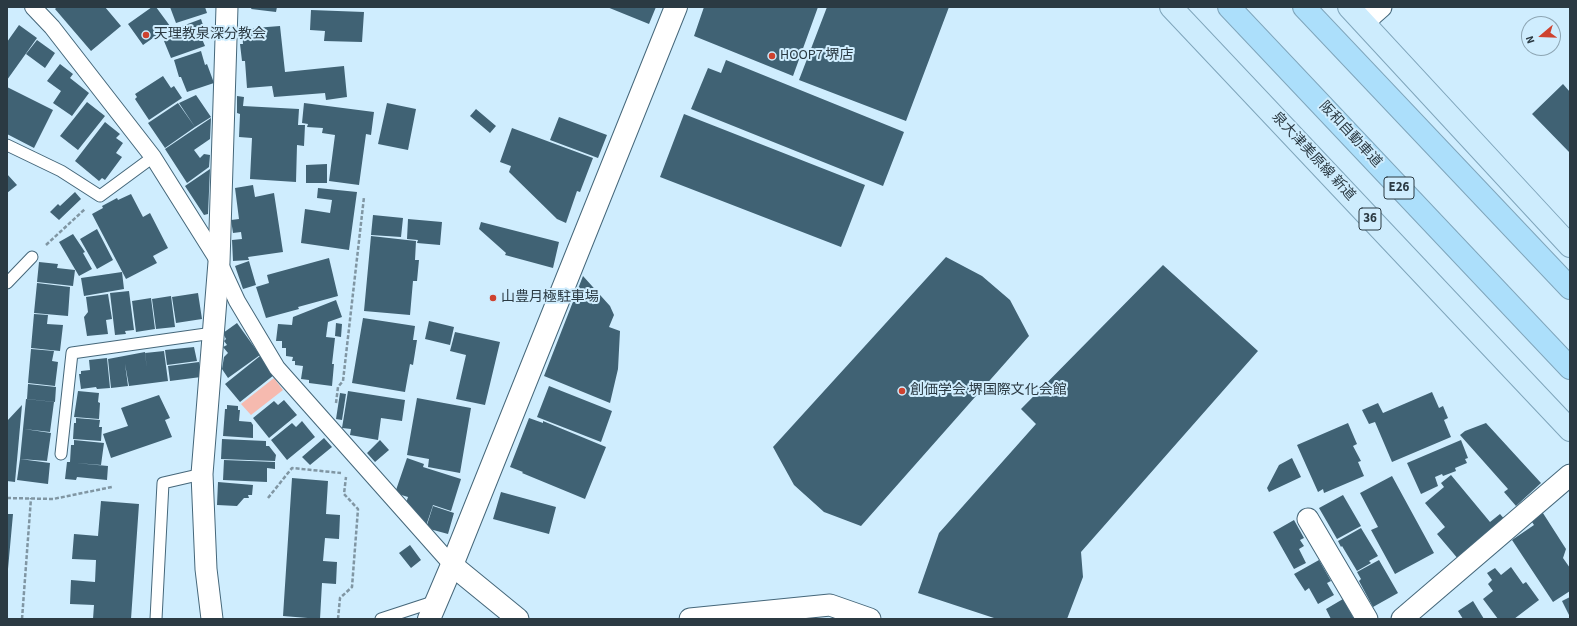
<!DOCTYPE html>
<meta charset="utf-8">
<style>
body{margin:0}
#map{position:relative;width:1577px;height:626px;overflow:hidden;background:#cfedfe;font-family:"Source Sans 3",sans-serif}
canvas{display:block}
.frame{position:absolute;inset:0;border:8px solid #2b3a43;pointer-events:none}
.north{position:absolute;left:1521px;top:16px;width:40px;height:40px;box-sizing:border-box;background:#cfedfe;border:1px solid #8da5b3;border-radius:50%;rotate:251deg;font-size:11px;font-weight:700;line-height:16px;text-align:center;color:#2b3a43}
.north::after{content:'';display:block;margin:auto;width:14px;height:18px;background:#ce422f;clip-path:polygon(50% 0,100% 100%,50% 72%,0 100%)}
</style>
<div id="map">
<canvas width="1577" height="626"></canvas>
<div class="frame"></div>
<div class="north">N</div>
</div>
<script>
const ctx = document.querySelector('canvas').getContext('2d');
ctx.lineJoin = 'round';
function fill(path, color) {
  ctx.fillStyle = color;
  ctx.fill(path, 'evenodd');
}
function shape(rows) {
  const path = new Path2D();
  for (const r of rows) {
    path.moveTo(r[0], r[1]);
    for (let i = 2; i < r.length; i += 2) path.lineTo(r[i], r[i + 1]);
  }
  return path;
}
function strokePath(path, color, width, dash) {
  ctx.strokeStyle = color;
  ctx.lineWidth = width;
  ctx.lineCap = dash ? 'butt' : 'round';
  ctx.setLineDash(dash || []);
  ctx.stroke(path);
}
function write(font, color, halo, rows, align = 'center') {
  ctx.font = font + ' "Source Sans 3","Noto Sans JP",sans-serif';
  ctx.lineWidth = 4;
  ctx.setLineDash([]);
  ctx.textBaseline = 'middle';
  ctx.strokeStyle = halo;
  ctx.fillStyle = color;
  for (const [text, x, y, turn = 0] of rows) {
    ctx.save();
    ctx.translate(x, y);
    ctx.rotate((+turn || 0) * Math.PI / 180);
    ctx.textAlign = isNaN(turn) ? turn : align;
    if (halo) ctx.strokeText(text, 0, 0);
    ctx.fillText(text, 0, 0);
    ctx.restore();
  }
}
const green = shape([
 [274,378,283,390,251,415,241,404]
]);
const building = shape([
 [57,7,105,7,121,26,91,51,55,9],
 [152,7,156,7,170,26,143,45,128,24],
 [170,7,205,7,207,13,176,23],
 [252,7,277,7,276,12,251,9],
 [607,7,656,7,649,24],
 [704,7,818,7,793,76,694,36],
 [827,7,949,7,906,121,799,80],
 [311,10,364,12,362,42,324,41,325,31,310,30],
 [201,19,207,37,202,39,205,46,171,58,164,41,165,41,164,38,178,33,177,28],
 [19,25,37,38,7,80,7,42],
 [280,26,285,72,344,66,347,97,326,100,325,93,274,97,272,86,247,88,245,61,242,61,240,44,243,44,242,29],
 [37,40,55,53,45,68,26,54],
 [201,51,205,65,207,64,214,83,187,92,181,77,179,77,174,60],
 [726,60,904,132,883,186,691,109,708,68,721,73],
 [60,64,73,74,70,78,89,93,72,116,53,103,61,91,47,81],
 [163,76,171,88,174,86,182,98,149,120,135,99,137,97,135,94],
 [1563,84,1570,92,1570,153,1532,114],
 [7,87,53,110,34,148,7,134],
 [196,95,211,117,195,127,179,103],
 [237,96,244,97,243,106,299,109,298,125,305,125,304,146,297,145,296,182,250,179,252,138,239,137,240,114,237,113],
 [87,102,105,116,78,150,60,136],
 [178,103,195,127,165,148,148,123],
 [304,103,374,112,371,135,366,134,359,185,329,181,335,135,322,133,323,128,307,127,308,124,302,123],
 [387,103,416,109,408,150,378,144],
 [476,109,496,126,490,133,470,116],
 [684,114,865,185,841,247,660,177],
 [559,117,607,135,598,158,550,140],
 [211,118,210,139,194,150,200,158,204,154,210,155,209,167,187,183,165,149],
 [105,122,120,134,116,138,123,143,116,153,122,157,105,180,102,178,99,181,75,161],
 [512,128,593,158,580,192,577,191,566,223,557,219,509,172,511,166,500,162],
 [327,164,327,183,306,183,306,165],
 [210,169,208,214,204,215,185,186],
 [7,174,17,185,7,193],
 [253,185,255,197,274,193,283,252,248,257,249,260,233,261,232,240,242,239,241,232,233,233,231,220,239,219,235,188],
 [318,188,357,192,349,250,301,243,305,209,330,213,332,200,317,198],
 [75,192,81,199,59,220,50,212,58,204,60,206],
 [131,194,143,217,150,213,168,248,153,256,157,263,126,279,92,214,103,208,102,206,117,198,118,200],
 [373,215,403,218,401,237,371,235],
 [408,219,442,222,440,245,417,243,418,240,407,239],
 [481,222,559,242,553,268,505,255,506,253,479,229],
 [97,229,113,260,97,269,80,239],
 [73,234,85,252,83,253,92,269,79,276,59,242],
 [371,236,416,241,415,260,419,260,417,281,413,281,410,315,364,311],
 [946,257,982,276,1010,300,1029,336,861,526,824,512,794,485,773,447],
 [329,258,338,296,298,307,299,309,266,318,256,287,269,283,267,275],
 [249,261,256,285,243,289,235,266],
 [39,262,58,264,57,268,75,270,73,286,37,282],
 [1163,265,1258,351,1081,552,1083,577,1067,619,997,619,918,593,939,533,1036,424,1021,409],
 [122,272,124,289,84,296,81,278],
 [583,276,610,306,614,315,609,327,620,331,618,369,610,403,544,376],
 [37,283,70,287,68,316,34,313],
 [129,291,134,330,125,331,126,334,115,335,110,293],
 [198,293,202,319,176,323,172,297],
 [108,294,112,319,106,320,108,334,87,336,84,317,88,312,86,297],
 [171,296,175,327,156,329,152,299],
 [151,298,155,329,136,332,132,301],
 [336,300,342,317,328,322,326,337,335,338,332,364,334,364,332,386,309,383,309,380,301,379,303,366,295,365,295,361,292,361,293,357,286,356,286,348,282,348,282,341,276,341,278,324,292,325,293,317],
 [34,314,48,315,47,324,63,325,60,351,31,348],
 [363,318,415,326,413,340,417,340,413,365,410,364,405,392,352,383],
 [429,321,454,327,450,345,425,339],
 [237,323,260,355,228,378,222,369,224,357,228,353,223,347,227,345,224,341,226,339,223,333],
 [336,323,342,324,341,337,335,336],
 [455,332,500,342,485,405,456,399,466,355,450,351],
 [194,347,197,361,167,365,165,350],
 [31,349,54,351,52,361,58,362,55,386,28,383],
 [164,351,168,381,129,386,125,364,128,386,111,388,108,359,145,352,147,369,145,353],
 [260,356,274,375,240,402,225,384],
 [107,358,110,388,97,389,96,387,81,389,79,374,81,374,81,371,90,370,89,360],
 [199,362,201,377,170,381,168,366],
 [28,384,56,387,55,402,27,399],
 [549,386,612,411,601,442,537,417],
 [78,391,99,393,98,402,100,403,99,419,74,417],
 [348,391,405,400,402,421,381,418,378,440,350,435,351,429,342,428],
 [1432,392,1439,408,1443,406,1448,418,1444,420,1451,437,1392,462,1375,422,1369,424,1362,410,1378,403,1383,413],
 [340,393,346,394,342,420,336,419],
 [159,395,170,418,165,420,172,437,111,458,103,434,128,426,121,408],
 [417,398,471,408,460,473,428,467,429,459,407,455],
 [26,399,54,402,50,432,24,429,51,433,47,461,20,459],
 [284,400,297,415,269,438,253,418,274,401,278,405],
 [22,405,15,482,7,481,7,421],
 [227,405,238,406,238,410,240,410,239,421,251,422,253,425,253,438,223,436,225,409,227,409],
 [76,418,100,420,99,427,102,427,101,441,73,439,74,423,76,423],
 [529,418,543,423,543,421,606,447,585,499,522,473,523,472,510,467],
 [302,421,315,437,287,460,271,440,292,423,296,427],
 [1348,423,1357,444,1353,446,1361,461,1358,462,1364,476,1324,493,1323,489,1318,492,1297,445],
 [1486,423,1541,483,1516,506,1504,492,1508,489,1460,435,1465,431],
 [324,438,332,447,310,465,302,457],
 [222,439,266,441,266,446,269,446,276,455,275,461,221,459],
 [74,440,104,443,101,465,76,463,108,466,107,480,77,477,76,480,65,479,67,462,70,462,71,445,74,445],
 [380,440,389,450,375,462,367,453],
 [1461,440,1468,458,1465,459,1467,463,1455,468,1456,471,1443,476,1442,474,1435,477,1438,486,1421,494,1407,463],
 [407,458,424,464,423,467,461,479,451,511,433,505,426,526,406,503,408,497,395,493],
 [1292,458,1301,477,1269,492,1267,488,1279,465],
 [20,459,50,463,48,484,17,480],
 [224,460,275,462,275,469,267,468,267,482,223,480],
 [1451,475,1490,522,1500,514,1506,521,1459,560,1437,534,1445,527,1425,503,1444,487,1441,483],
 [1392,476,1434,553,1395,574,1371,530,1378,527,1360,493],
 [292,478,328,481,326,514,340,515,339,539,325,538,323,561,337,562,336,584,322,583,320,619,283,616],
 [218,482,253,485,252,495,248,495,249,498,244,498,237,506,217,505],
 [501,492,556,507,549,534,493,519],
 [1343,495,1361,526,1337,539,1319,508],
 [101,501,139,504,131,619,93,619,94,605,70,604,71,580,95,582,96,560,72,559,74,534,98,536],
 [433,506,454,513,448,534,426,528],
 [1541,510,1566,549,1563,558,1570,568,1570,591,1553,602,1512,540,1534,525,1530,519],
 [7,514,13,514,8,569,7,569],
 [1294,520,1304,538,1300,540,1304,546,1299,549,1306,563,1294,569,1273,532],
 [1361,528,1378,556,1369,561,1371,563,1357,571,1342,546,1341,547,1338,541],
 [410,545,421,560,411,568,399,553],
 [1319,560,1331,581,1327,583,1334,595,1318,604,1309,588,1305,591,1294,574],
 [1379,560,1398,593,1373,607,1359,581,1361,579,1357,572],
 [1511,567,1523,584,1526,582,1539,600,1514,619,1498,619,1483,599,1493,591,1488,584,1492,580,1487,573,1495,568,1501,575],
 [1570,597,1570,617,1562,601],
 [1343,599,1354,619,1331,619,1326,609],
 [1473,601,1484,619,1463,619,1458,611]
]);
const path = shape([
 [46,245,85,209],
 [336,403,338,387,343,381,364,197],
 [7,498,53,499,112,487],
 [268,498,292,468,341,473],
 [22,619,31,498],
 [338,619,340,598,352,587,358,509,344,494,346,477]
]);
const service = shape([
 [7,145,61,171,100,196,153,157],
 [7,283,32,257],
 [61,454,72,353,213,333],
 [156,619,163,483,202,474],
 [381,619,436,601]
]);
const pedestrian = shape([
 [33,7,52,27,153,157,219,262,237,301,277,368,452,565]
]);
const minor = shape([
 [1364,22,1381,7],
 [1308,519,1367,619],
 [452,565,518,619],
 [212,619,206,569,202,474,219,262,227,7],
 [690,619,830,605,870,619],
 [1402,619,1570,475]
]);
const tertiary = shape([
 [429,619,452,565,676,7]
]);
const primary = shape([
 [1171,7,1570,430],
 [1349,7,1570,246]
]);
const motorway = shape([
 [1229,7,1570,368],
 [1304,7,1570,288]
]);
const markers = [
 [146,35,4,"#ce422f"],
 [772,56,4,"#ce422f"],
 [493,298,4,"#ce422f"],
 [902,391,4,"#ce422f"]
];
const shields = [
 [1399,188,30],
 [1370,219,22]
];
const shieldNames = [
 ["E26",1399,188],
 ["36",1370,219]
];
const poiNames = [
 ["天理教泉深分教会",154,35],
 ["HOOP7 堺店",780,56],
 ["山豊月極駐車場",501,298],
 ["創価学会 堺国際文化会館",910,391]
];
const streetNames = [
 ["阪和自動車道",1350,135,47],
 ["泉大津美原線 新道",1313,157,47]
];
fill(green, '#f6baaf');
fill(building, '#406274');
strokePath(service, '#45677a', 13);
strokePath(pedestrian, '#45677a', 18);
strokePath(minor, '#45677a', 23);
strokePath(tertiary, '#45677a', 24);
strokePath(primary, '#7fa5bb', 24);
strokePath(motorway, '#7fa5bb', 24);
strokePath(path, '#8096a3', 2.5, [4, 2]);
strokePath(service, '#fff', 11);
strokePath(pedestrian, '#fff', 16);
strokePath(minor, '#fff', 21);
strokePath(tertiary, '#fff', 22);
strokePath(primary, '#cdecfd', 22);
strokePath(motorway, '#acdffb', 22);
for (const [x, y, r, color] of markers) {
  const dot = new Path2D();
  dot.arc(x, y, r, 0, 2 * Math.PI);
  ctx.fillStyle = color;
  ctx.fill(dot);
  strokePath(dot, '#cfedfe', 1.5);
}
for (const [x, y, w] of shields) {
  const box = new Path2D();
  box.roundRect(x - w / 2, y - 11, w, 22, 3);
  ctx.fillStyle = '#cfedfe';
  ctx.fill(box);
  strokePath(box, '#2b3a43', 1);
}
write('bold 13px', '#2b3a43', null, shieldNames);
write('14px', '#2b3a43', '#cfedfe', poiNames, 'left');
write('14px', '#2b3a43', '#cfedfe', streetNames);
</script>
